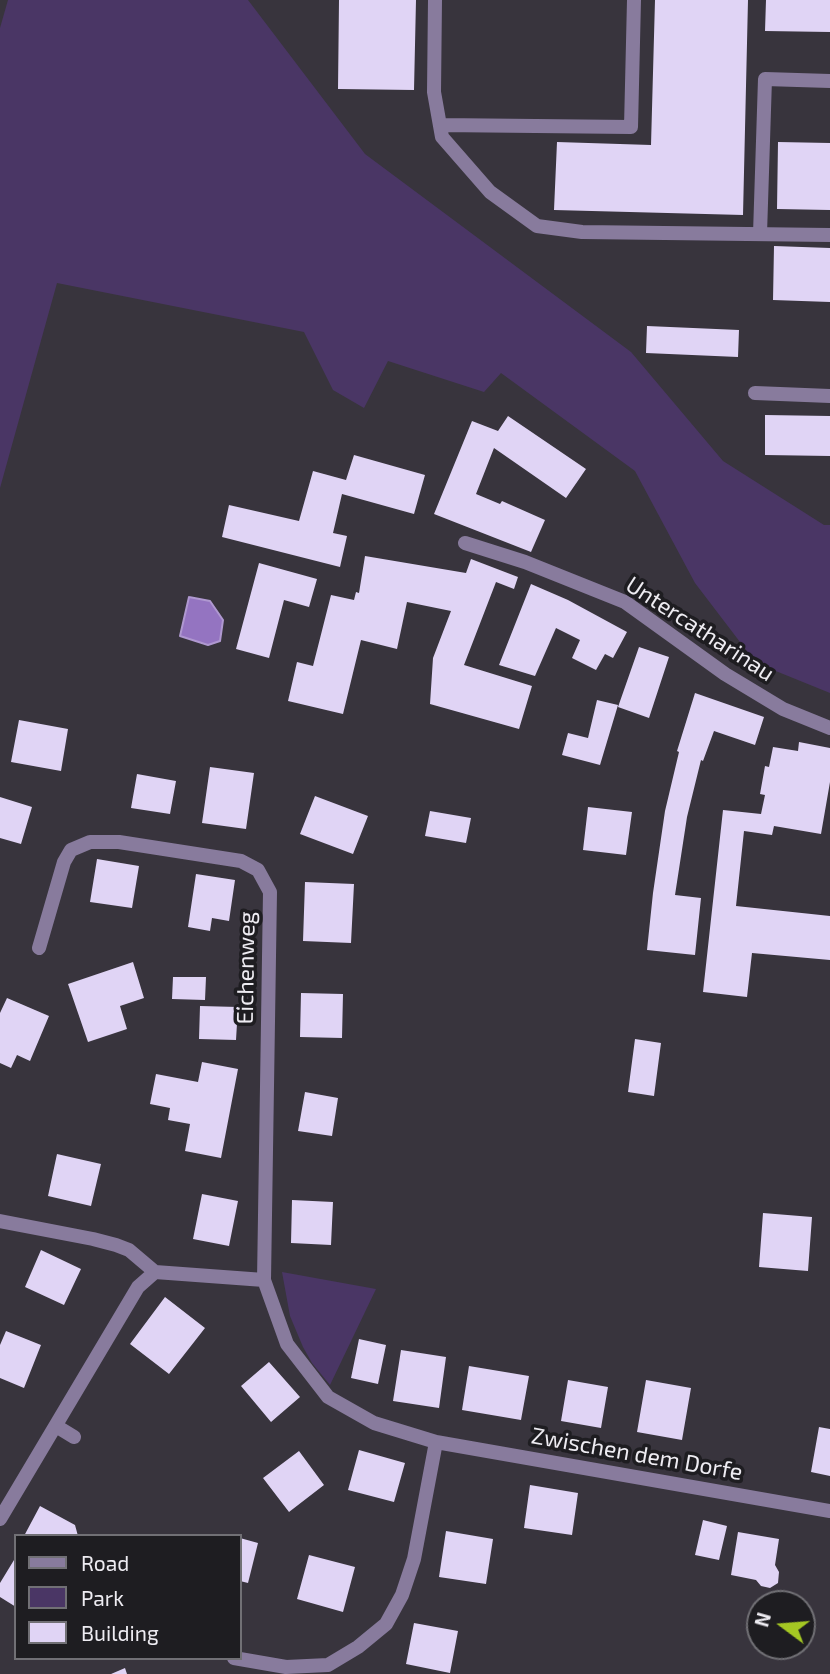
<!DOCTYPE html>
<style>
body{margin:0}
#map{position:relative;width:830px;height:1674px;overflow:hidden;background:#38343d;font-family:"Exo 2",sans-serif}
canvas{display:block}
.legend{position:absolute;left:14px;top:1534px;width:228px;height:126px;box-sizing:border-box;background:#1e1d21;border:2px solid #717075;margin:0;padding:9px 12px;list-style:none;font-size:21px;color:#eeecf2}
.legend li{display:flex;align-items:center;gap:14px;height:35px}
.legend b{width:35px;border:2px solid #717075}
.north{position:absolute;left:746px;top:1590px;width:70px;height:70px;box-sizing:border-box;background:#1e1d21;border:2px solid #717075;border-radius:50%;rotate:286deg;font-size:19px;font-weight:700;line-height:28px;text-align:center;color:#eeecf2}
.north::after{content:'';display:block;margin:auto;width:24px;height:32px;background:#a5c823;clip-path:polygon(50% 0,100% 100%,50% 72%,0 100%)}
</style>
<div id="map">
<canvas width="830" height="1674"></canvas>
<ul class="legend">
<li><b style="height:9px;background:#887b9d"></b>Road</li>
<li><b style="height:19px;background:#4a3665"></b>Park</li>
<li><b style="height:19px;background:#e0d4f5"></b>Building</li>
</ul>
<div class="north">N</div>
</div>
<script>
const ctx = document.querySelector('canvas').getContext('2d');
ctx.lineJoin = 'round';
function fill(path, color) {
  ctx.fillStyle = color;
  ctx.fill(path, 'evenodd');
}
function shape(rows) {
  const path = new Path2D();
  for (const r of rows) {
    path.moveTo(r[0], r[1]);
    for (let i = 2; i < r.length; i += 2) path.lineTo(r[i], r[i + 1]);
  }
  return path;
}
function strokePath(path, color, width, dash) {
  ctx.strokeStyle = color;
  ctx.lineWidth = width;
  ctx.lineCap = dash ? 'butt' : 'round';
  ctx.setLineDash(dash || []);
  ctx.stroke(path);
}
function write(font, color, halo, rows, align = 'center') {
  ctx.font = font + ' "Exo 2",sans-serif';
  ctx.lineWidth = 7;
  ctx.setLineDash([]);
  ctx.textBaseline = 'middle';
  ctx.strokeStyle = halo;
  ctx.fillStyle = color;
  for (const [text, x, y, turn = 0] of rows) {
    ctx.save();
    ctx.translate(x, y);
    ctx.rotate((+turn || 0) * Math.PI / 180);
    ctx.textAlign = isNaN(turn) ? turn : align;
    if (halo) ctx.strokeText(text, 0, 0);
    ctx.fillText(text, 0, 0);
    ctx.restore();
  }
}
const green = shape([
 [8,0,248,0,365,154,631,352,723,461,824,525,830,525,830,693,756,663,695,583,635,471,501,373,484,392,388,361,364,408,333,390,304,332,57,283,0,488,0,28],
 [282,1272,376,1289,330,1385,312,1363,303,1347,290,1316]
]);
const water = shape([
 [189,597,210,601,223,620,220,641,208,645,180,636,189,597]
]);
const building = shape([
 [339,0,416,0,414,90,338,89],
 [655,0,748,0,743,215,554,210,557,142,651,145],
 [766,0,830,0,830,32,765,31],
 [778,142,830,143,830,210,777,209],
 [774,246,830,248,830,302,773,300],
 [647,326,739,330,738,357,646,353],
 [765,415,830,416,830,456,765,455],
 [508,416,586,469,566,498,494,448,476,494,500,504,502,501,545,520,531,552,434,514,472,421,498,431],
 [354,455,425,475,414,514,342,494,333,533,347,536,340,567,222,537,229,505,299,521,313,471,346,480],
 [365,556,466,573,471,559,518,577,514,589,496,582,464,665,532,686,519,729,430,704,433,658,451,611,407,602,397,649,361,640,343,714,288,701,297,662,313,666,331,595,354,600,356,592,359,593],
 [259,563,317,579,309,607,284,600,269,658,236,649],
 [531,584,568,600,627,632,613,658,605,654,596,670,572,658,580,640,556,628,535,676,499,665],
 [639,647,669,657,649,718,618,707],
 [695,693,764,717,755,745,714,731,703,761,701,760,687,817,675,895,701,898,695,955,647,950,653,893,665,811,679,752,677,751],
 [597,700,618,705,600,765,562,755,568,733,588,738],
 [19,720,68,729,61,771,11,762],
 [799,742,830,748,830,782,821,834,774,826,772,835,744,831,736,906,830,916,830,960,752,953,747,997,703,992,723,810,761,814,765,795,760,794,765,766,769,767,773,747,798,751],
 [210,767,254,773,246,829,202,823],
 [137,774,176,781,170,814,131,808],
 [315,796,368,816,353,854,300,834],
 [0,797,32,807,21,844,0,838],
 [588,807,632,812,626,855,583,850],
 [430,811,471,818,466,843,425,836],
 [97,859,139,866,132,908,90,902],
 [196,874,235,880,229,921,212,918,210,931,188,927],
 [305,882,354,884,351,943,303,941],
 [133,962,144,998,120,1006,127,1029,88,1042,68,984],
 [173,977,206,977,205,1000,172,999],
 [301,993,343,994,342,1038,300,1037],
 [7,998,49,1016,30,1061,17,1055,11,1068,0,1063,0,1013],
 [200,1006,238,1007,236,1040,199,1039],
 [635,1039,661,1043,654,1096,628,1092],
 [202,1062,238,1069,221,1158,185,1151,190,1124,168,1120,170,1108,150,1104,156,1074,198,1082],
 [305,1092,338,1098,332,1136,298,1131],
 [57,1154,101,1164,91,1206,48,1196],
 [202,1194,238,1201,229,1246,193,1239],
 [292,1200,333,1202,331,1245,291,1243],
 [763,1213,812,1217,808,1271,759,1267],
 [41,1250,81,1269,64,1305,25,1287],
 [165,1297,205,1328,169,1374,130,1344],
 [6,1331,41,1345,24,1388,0,1378,0,1345],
 [359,1339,386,1345,378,1384,351,1378],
 [401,1350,446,1357,439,1408,393,1401],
 [269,1362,300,1397,271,1422,241,1386],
 [469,1366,529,1376,521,1420,462,1410],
 [568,1380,608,1387,601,1428,561,1421],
 [646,1380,691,1388,682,1440,637,1432],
 [819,1427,830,1429,830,1476,811,1472],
 [359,1450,405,1463,394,1502,348,1490],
 [299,1451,324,1485,289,1512,263,1478],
 [530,1485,578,1493,572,1535,524,1528],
 [40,1506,75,1525,78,1536,24,1536],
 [703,1520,727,1526,719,1560,695,1555],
 [446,1531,493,1539,486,1584,439,1577],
 [738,1532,779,1539,775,1565,779,1572,778,1583,770,1588,761,1586,756,1580,731,1575],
 [240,1538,258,1543,248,1583,240,1581],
 [309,1555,355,1567,343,1612,297,1599],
 [14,1560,16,1561,16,1607,0,1597,0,1583],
 [414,1623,458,1631,450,1673,406,1664],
 [125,1668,127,1674,111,1674]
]);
const service = shape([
 [435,0,434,92,442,137,490,192,537,226,582,232,830,235],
 [440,125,631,127,634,0],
 [760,234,765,79,830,81],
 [755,393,830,396]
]);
const minor = shape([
 [465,543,525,562,625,602,725,674,783,709,830,728],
 [39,948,64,862,71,850,90,842,119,842,241,861,258,870,270,892,264,1280,287,1344,328,1397,374,1423,436,1442,830,1511],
 [0,1221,93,1239,116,1245,129,1250,155,1272],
 [56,1426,74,1437],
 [0,1519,138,1287,155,1272,264,1280],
 [234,1658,286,1667,328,1665,358,1647,386,1624,402,1595,414,1559,436,1442]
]);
const streetNames = [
 ["Untercatharinau",700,629,33],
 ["Eichenweg",246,968,-89],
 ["Zwischen dem Dorfe",637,1454,10]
];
fill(green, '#4a3665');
fill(water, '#9474c1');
strokePath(water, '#af98d0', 2);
fill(building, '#e0d4f5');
strokePath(service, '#887b9d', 14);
strokePath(minor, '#887b9d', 14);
write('23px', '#eeecf2', '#1e1d21', streetNames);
</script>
